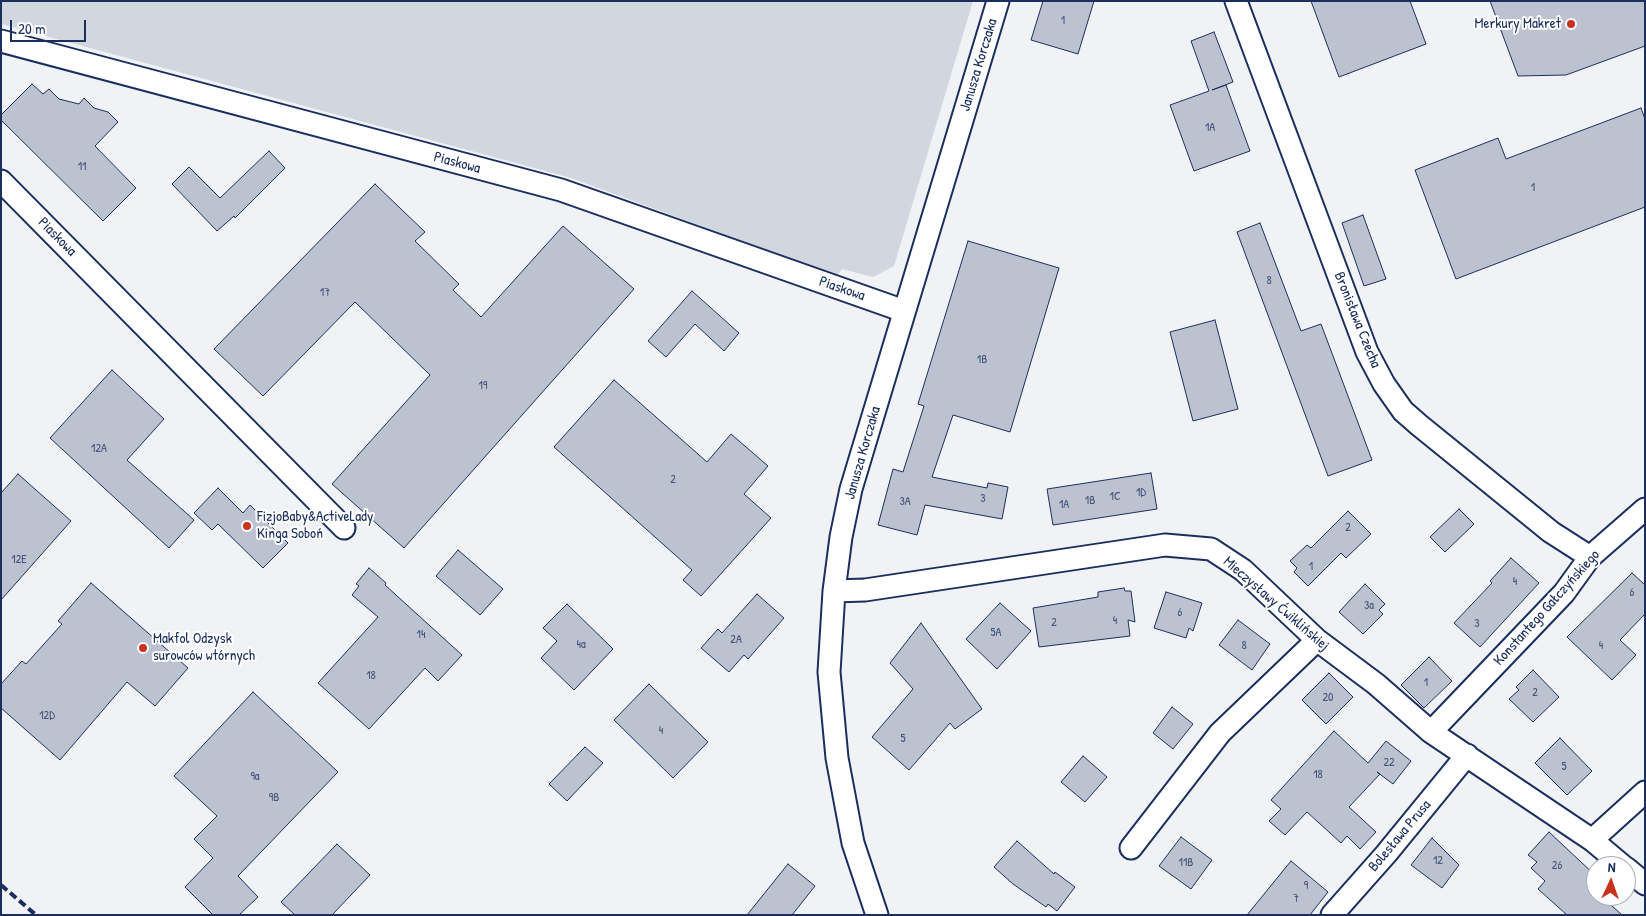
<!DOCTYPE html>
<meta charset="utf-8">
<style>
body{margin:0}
#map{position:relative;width:1646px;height:916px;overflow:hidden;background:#f1f2f5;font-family:"Patrick Hand",sans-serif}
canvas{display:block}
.frame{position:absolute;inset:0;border:2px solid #1b2f5e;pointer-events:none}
.north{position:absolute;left:1586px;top:856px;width:50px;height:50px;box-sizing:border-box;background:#fff;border:1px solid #a4acbf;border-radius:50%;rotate:3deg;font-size:14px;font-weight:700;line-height:20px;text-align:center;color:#1b2f5e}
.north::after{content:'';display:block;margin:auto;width:18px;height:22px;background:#c8321e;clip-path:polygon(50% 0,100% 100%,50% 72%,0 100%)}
.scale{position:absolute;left:10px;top:20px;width:76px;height:22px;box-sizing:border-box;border:2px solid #1b2f5e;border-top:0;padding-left:6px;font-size:15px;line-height:18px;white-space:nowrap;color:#1b2f5e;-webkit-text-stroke:4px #fff;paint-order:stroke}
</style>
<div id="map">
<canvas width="1646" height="916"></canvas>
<div class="frame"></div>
<div class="north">N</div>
<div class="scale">20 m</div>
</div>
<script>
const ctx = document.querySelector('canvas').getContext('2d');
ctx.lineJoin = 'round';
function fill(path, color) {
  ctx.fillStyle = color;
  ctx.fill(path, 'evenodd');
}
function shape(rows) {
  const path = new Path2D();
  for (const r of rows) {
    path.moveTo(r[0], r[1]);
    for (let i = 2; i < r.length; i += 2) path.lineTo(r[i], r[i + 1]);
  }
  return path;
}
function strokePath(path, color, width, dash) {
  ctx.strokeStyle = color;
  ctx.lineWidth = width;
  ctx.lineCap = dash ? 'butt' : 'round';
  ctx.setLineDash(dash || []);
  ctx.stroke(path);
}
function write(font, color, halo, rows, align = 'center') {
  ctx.font = font + ' "Patrick Hand",sans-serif';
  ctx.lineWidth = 4;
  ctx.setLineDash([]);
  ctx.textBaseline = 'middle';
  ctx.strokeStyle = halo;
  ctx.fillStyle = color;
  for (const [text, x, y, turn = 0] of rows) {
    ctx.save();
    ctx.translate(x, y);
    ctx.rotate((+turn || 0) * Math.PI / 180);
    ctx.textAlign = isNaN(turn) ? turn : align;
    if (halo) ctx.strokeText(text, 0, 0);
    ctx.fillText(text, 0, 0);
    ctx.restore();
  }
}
const green = shape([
 [1,1,973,1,894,266,873,277,842,269,837,276,571,178,1,24]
]);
const building = shape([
 [1043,1,1094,1,1078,54,1031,40,1043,1],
 [1311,1,1410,1,1426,44,1339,77,1311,1],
 [1490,1,1645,1,1645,46,1566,75,1518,76,1490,1],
 [1214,32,1233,82,1212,90,1226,85,1250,151,1194,171,1170,105,1209,91,1191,41,1214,32],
 [32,84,43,94,49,89,59,99,79,104,84,98,94,108,108,112,118,122,95,146,136,188,103,221,1,120,1,115,32,84],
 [1641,108,1645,119,1645,207,1456,279,1415,170,1498,138,1506,159,1641,108],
 [269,151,285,168,235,218,234,216,217,231,172,184,189,167,220,198,269,151],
 [375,184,425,232,415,241,459,284,453,290,481,317,563,226,634,289,404,548,332,484,430,375,355,302,263,396,214,349,375,184],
 [1363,215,1386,279,1364,286,1342,223,1363,215],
 [1260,223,1301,331,1321,324,1372,460,1328,476,1237,232,1260,223],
 [968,241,1059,268,1010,432,953,415,932,477,987,488,988,483,1008,487,1002,519,925,505,917,535,878,525,893,469,903,472,924,406,918,404,968,241],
 [692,291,739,333,724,351,695,324,666,357,648,341,692,291],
 [1215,320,1238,409,1193,421,1170,332,1215,320],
 [112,370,164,419,127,460,194,520,169,548,50,438,112,370],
 [614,380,707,462,731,434,768,466,744,494,771,518,701,596,683,580,692,570,554,447,614,380],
 [1151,473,1157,509,1053,525,1047,489,1151,473],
 [18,474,71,521,1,600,1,493,18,474],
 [218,488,243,513,250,505,288,543,263,568,218,524,212,530,194,513,218,488],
 [1459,509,1474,524,1445,552,1430,537,1459,509],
 [1348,511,1371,534,1346,558,1341,553,1308,586,1294,572,1297,568,1290,561,1307,545,1311,548,1348,511],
 [458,550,503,589,480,615,436,576,458,550],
 [1511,558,1539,583,1480,647,1454,623,1492,583,1490,581,1511,558],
 [369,568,386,583,385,585,462,655,438,681,425,668,369,729,318,683,378,617,352,595,359,586,356,584,369,568],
 [1632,573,1645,585,1645,614,1620,640,1636,655,1612,680,1567,637,1632,573],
 [91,583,188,668,155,706,127,682,60,760,1,708,1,684,22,661,26,664,62,624,58,621,91,583],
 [1365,584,1385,604,1379,610,1383,614,1363,634,1339,612,1365,584],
 [1124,588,1125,591,1131,591,1135,622,1128,620,1130,636,1039,647,1033,608,1098,597,1098,592,1124,588],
 [1166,592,1202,603,1193,631,1189,628,1186,638,1154,628,1166,592],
 [757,594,784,618,748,659,744,655,729,672,701,648,718,629,722,633,757,594],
 [1000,603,1031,631,997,669,966,639,1000,603],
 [567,604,613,649,574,690,541,658,557,641,543,628,567,604],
 [1238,620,1270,644,1252,670,1219,645,1238,620],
 [921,623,982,709,955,729,950,723,909,770,872,737,913,689,890,663,921,623],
 [1429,657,1452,681,1424,708,1401,685,1429,657],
 [1533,670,1559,697,1533,722,1509,699,1519,690,1516,687,1533,670],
 [1329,673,1353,697,1326,724,1302,700,1329,673],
 [649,684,708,742,673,778,614,720,649,684],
 [253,692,338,772,238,876,258,897,239,915,213,915,185,887,213,858,194,839,217,816,174,776,253,692],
 [1172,707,1193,724,1173,749,1153,733,1172,707],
 [1334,731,1368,763,1386,741,1411,761,1393,784,1377,772,1380,774,1349,807,1376,832,1360,849,1347,836,1341,843,1307,812,1285,835,1269,821,1281,809,1271,800,1334,731],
 [1560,738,1592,771,1567,795,1535,763,1560,738],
 [585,747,603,763,567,801,549,784,585,747],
 [1083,756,1107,777,1085,802,1061,782,1083,756],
 [1549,832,1596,876,1596,896,1601,896,1622,915,1567,915,1538,889,1545,881,1531,868,1537,862,1528,855,1549,832],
 [1181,837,1212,860,1191,889,1159,866,1181,837],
 [1432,838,1459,865,1442,888,1411,865,1432,838],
 [1017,841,1054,874,1055,872,1075,887,1057,911,1048,904,1046,907,1013,884,994,867,1017,841],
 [337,844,370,875,332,915,295,915,281,902,337,844],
 [1291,861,1328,892,1317,906,1310,915,1247,915,1291,861],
 [788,864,815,886,792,915,747,915,788,864]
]);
const street = shape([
 [1236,1,1367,352,1384,384,1403,411,1419,425,1551,532,1590,557],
 [1,41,561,190,904,311],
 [1,181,344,528],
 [834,591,865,590,1165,545,1211,549,1243,570,1317,640,1376,684,1431,732,1592,840,1623,866],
 [1431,732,1564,593,1590,557,1645,509],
 [1592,840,1645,792],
 [1131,848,1220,733,1317,640],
 [1626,868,1645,884],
 [877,915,853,843,837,758,829,672,834,591,841,537,851,489,998,1],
 [1332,915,1386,854,1467,755]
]);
const rail = shape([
 [1,885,36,915]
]);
const markers = [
 [1571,24,5,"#c8321e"],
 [247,526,5,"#c8321e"],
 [143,648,5,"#c8321e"]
];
const numberNames = [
 ["1",1063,21],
 ["1A",1210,128],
 ["11",82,167],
 ["1",1533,188],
 ["8",1269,281],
 ["17",325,293],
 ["1B",982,360],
 ["19",483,386],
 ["12A",99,449],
 ["2",673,480],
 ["1D",1141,493],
 ["1C",1115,497],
 ["3",983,499],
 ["1B",1090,501],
 ["3A",905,502],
 ["1A",1064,505],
 ["2",1348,528],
 ["12E",19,560],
 ["1",1311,567],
 ["4",1515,582],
 ["6",1632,593],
 ["3a",1369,606],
 ["6",1180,613],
 ["4",1115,621],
 ["2",1054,623],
 ["3",1477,624],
 ["5A",996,633],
 ["14",421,635],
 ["2A",736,640],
 ["4a",581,645],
 ["8",1244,646],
 ["4",1601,646],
 ["18",371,676],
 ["1",1426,683],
 ["2",1535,693],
 ["20",1328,698],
 ["12D",47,716],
 ["4",661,731],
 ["5",903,739],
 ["22",1389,763],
 ["5",1564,767],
 ["18",1318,775],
 ["9a",255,777],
 ["9B",274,798],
 ["12",1438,861],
 ["11B",1186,863],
 ["26",1557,866],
 ["9",1306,886],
 ["7",1296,899]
];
const poiNames = [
 ["Merkury Makret",1561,24,"right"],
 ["FizjoBaby&ActiveLady",257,517],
 ["Kinga Soboń",257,534],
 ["Makfol Odzysk",153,639],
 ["surowców wtórnych",153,656]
];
const streetNames = [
 ["Janusza Korczaka",979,65,-73],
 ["Piaskowa",457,163,15],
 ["Piaskowa",57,237,45],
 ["Piaskowa",842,289,19],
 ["Bronisława Czecha",1357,320,68],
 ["Janusza Korczaka",863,453,-74],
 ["Mieczysławy Ćwiklińskiej",1276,604,41],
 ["Konstantego Gałczyńskiego",1547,608,-48],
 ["Bolesława Prusa",1400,836,-50]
];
fill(green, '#d2d6df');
fill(building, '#bcc2d0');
strokePath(building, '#1b2f5e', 1);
strokePath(street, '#1b2f5e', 25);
strokePath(street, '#fff', 21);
strokePath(rail, '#1b2f5e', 4, [8, 4]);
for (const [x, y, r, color] of markers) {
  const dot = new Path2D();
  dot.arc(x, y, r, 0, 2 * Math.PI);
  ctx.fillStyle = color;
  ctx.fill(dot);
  strokePath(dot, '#fff', 2);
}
write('12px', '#43547a', null, numberNames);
write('15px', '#1b2f5e', '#fff', poiNames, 'left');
write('15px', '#1b2f5e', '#fff', streetNames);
</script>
